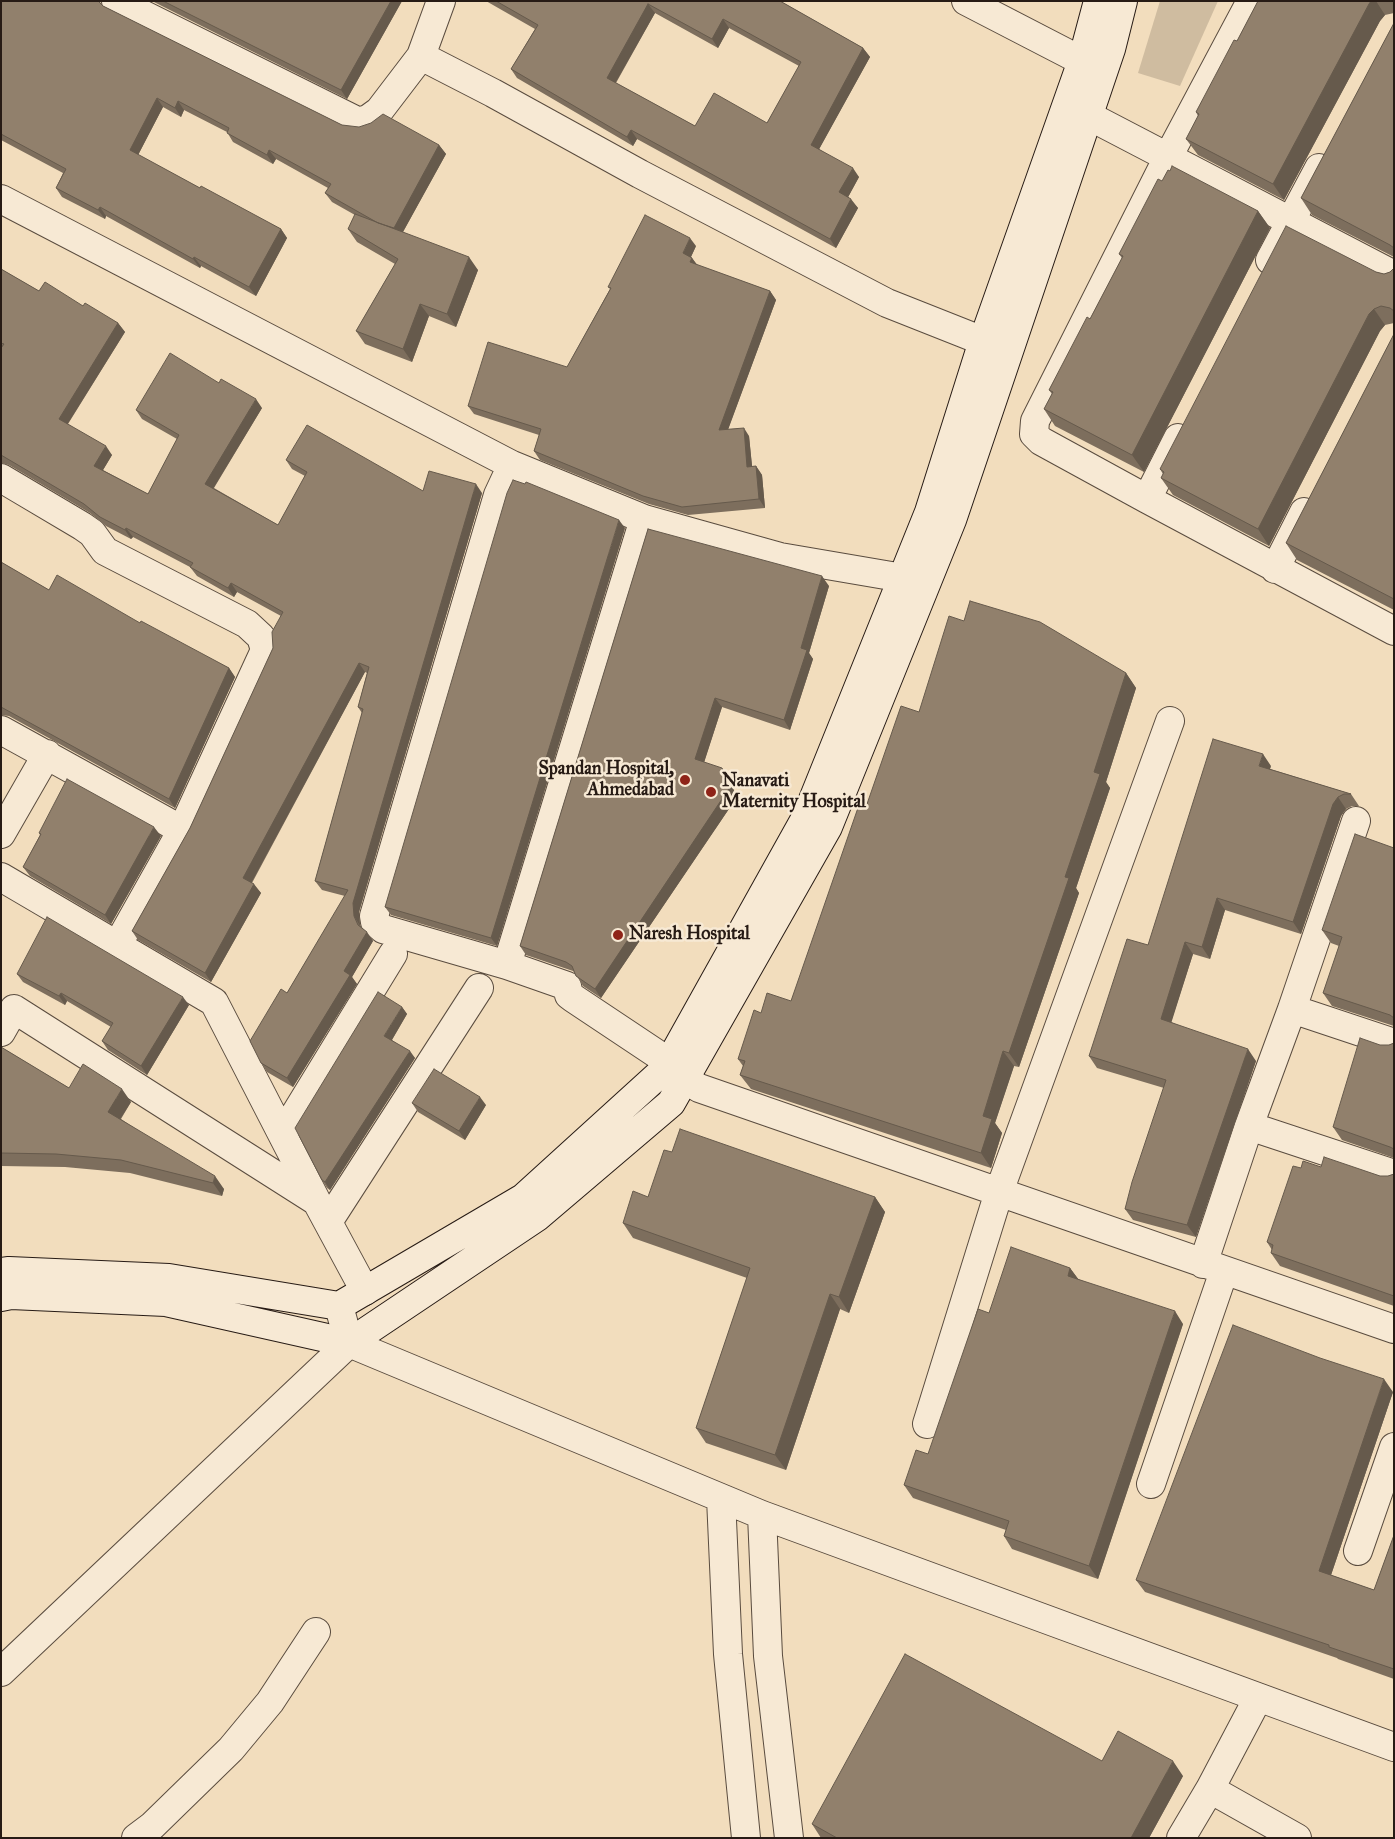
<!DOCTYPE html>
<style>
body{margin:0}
#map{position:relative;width:1395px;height:1839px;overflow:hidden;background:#f2ddbd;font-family:"IM FELL Great Primer",serif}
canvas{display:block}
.frame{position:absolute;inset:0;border:2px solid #271b15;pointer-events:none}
</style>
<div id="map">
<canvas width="1395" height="1839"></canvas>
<div class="frame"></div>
</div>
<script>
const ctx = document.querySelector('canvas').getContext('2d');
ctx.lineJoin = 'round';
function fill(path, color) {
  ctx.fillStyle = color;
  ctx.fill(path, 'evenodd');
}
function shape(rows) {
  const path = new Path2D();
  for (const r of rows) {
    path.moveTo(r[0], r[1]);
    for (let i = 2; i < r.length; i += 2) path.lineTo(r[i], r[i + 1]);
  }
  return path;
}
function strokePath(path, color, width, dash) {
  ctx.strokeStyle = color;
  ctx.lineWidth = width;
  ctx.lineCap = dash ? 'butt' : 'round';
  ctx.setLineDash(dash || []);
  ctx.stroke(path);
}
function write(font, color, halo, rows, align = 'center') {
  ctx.font = font + ' "IM FELL Great Primer",serif';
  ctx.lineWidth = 5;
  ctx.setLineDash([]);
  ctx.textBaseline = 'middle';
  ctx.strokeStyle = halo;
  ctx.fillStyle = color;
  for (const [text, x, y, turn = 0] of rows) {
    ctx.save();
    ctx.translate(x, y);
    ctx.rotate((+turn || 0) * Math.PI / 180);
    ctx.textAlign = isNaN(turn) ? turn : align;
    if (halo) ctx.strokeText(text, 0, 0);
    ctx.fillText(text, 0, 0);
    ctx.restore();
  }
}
const green = shape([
 [1160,1,1218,1,1180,86,1138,73]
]);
const minor = shape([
 [116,1,355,120,361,121,368,119,379,111,421,56],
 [441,1,421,56,493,93,640,174,887,303,983,341],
 [966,1,1082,61],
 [1251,1,1168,157,1035,421,1034,434,1041,441,1147,499,1394,631],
 [1089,116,1394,275],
 [1,199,512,465,644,519,780,557,903,578],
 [1270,260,1319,168],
 [512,465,498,495,374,916,375,922,383,929,507,965,567,986,569,995,573,998,669,1062],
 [1,478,82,526,92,533,105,551,247,624,261,637,265,650,182,830],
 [1147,499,1178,438],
 [1275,569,1304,512],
 [1,730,182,830,118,944],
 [1,834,47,754],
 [1,877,214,1002,317,1202,365,1291],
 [507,965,644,519],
 [1292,1009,1394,1043],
 [1,1032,14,1009,316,1201],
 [666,1068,699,1088,1394,1329],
 [1249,1126,1394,1174],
 [283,1134,393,954],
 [328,1222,479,988],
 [1203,1264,1249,1126,1292,1009,1356,821],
 [927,1424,999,1192,1170,721],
 [1151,1484,1224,1271],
 [1358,1551,1394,1447],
 [1210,1789,1297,1838],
 [136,1838,152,1826,231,1749,270,1702,316,1632],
 [1181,1838,1210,1789,1258,1698]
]);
const tertiary = shape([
 [339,1306,349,1343,762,1515,1394,1747],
 [721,1498,728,1654,746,1838],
 [762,1515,768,1656,789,1838],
 [1,1672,349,1343]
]);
const secondary = shape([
 [1,1272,9,1271,169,1278,339,1306,523,1198,666,1068,806,817,929,512,983,341,1082,61,1098,1],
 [1,1297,11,1295,166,1302,349,1343,537,1217,671,1103,828,827,952,520,1111,49,1123,1]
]);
const wall = shape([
 [1,1,100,1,101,5,103,6,342,125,439,145,446,154,403,232,478,270,456,327,429,316,412,362,365,344,356,331,395,264,357,242,348,229,355,215,332,202,325,193,328,188,276,159,273,164,233,142,227,132,184,110,181,117,163,107,138,155,200,188,281,229,287,238,256,296,201,266,200,268,106,216,105,219,62,197,56,188,63,173,1,140],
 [152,1,402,1,347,99],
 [486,1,780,1,863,48,870,57,819,149,859,177,848,197,858,208,836,248,637,139,633,146,517,78,511,69,535,29],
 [655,13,718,48,729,28,799,66,767,123,695,126,616,83],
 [1258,1,1394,1,1394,13,1385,15,1380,21,1284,200,1198,155,1186,139,1198,116,1196,112,1237,41],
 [1394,23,1394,257,1312,215,1301,198],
 [1162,181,1258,211,1270,228,1144,472,1055,426,1044,409,1052,394,1049,390,1090,319,1122,258,1119,254],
 [696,246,691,257,692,258,697,265,770,291,776,300,728,429,749,436,752,467,756,466,762,475,765,508,688,515,649,504,540,460,534,451,539,435,474,414,468,406,567,367,610,289,608,287],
 [1394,268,1394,323,1385,325,1380,331,1269,546,1173,495,1161,478,1163,474,1160,469,1376,272,1384,274,1390,272],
 [1,269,39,291,83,306,118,323,125,332,68,424,112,455,103,470,148,494,177,439,142,419,136,410,262,408,214,488,278,525,305,476,292,469,286,460,423,491,482,493,359,912,360,925,373,941,352,977,357,984,293,1087,267,1072,261,1063,287,993,345,896,322,890,315,881,362,713,358,707,367,673,365,672,252,883,261,893,211,982,138,940,132,931,190,828,273,648,281,616,237,592,234,597,197,576,190,567,133,537,131,539,106,526,90,513,9,465,1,463],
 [1394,334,1394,610,1297,560,1286,543],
 [625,528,497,946,391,915,385,907],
 [648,529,829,586,809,653,813,659,790,730,722,707,704,762,728,778,737,797,601,998,583,986,575,973,573,971,526,955,520,946],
 [1,562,49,590,140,623,229,668,235,677,175,808,9,716,1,715],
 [964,621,1126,673,1136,688,1106,782,1110,788,1076,888,1079,893,1019,1067,1014,1066,995,1123,1002,1133,991,1168,751,1089,740,1075,743,1066,738,1059,761,1013,791,1001,867,804,919,712],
 [1271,766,1270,769,1351,794,1359,806,1352,806,1346,809,1341,816,1301,934,1225,910,1210,959,1193,954,1171,1022,1256,1061,1196,1237,1133,1220,1125,1209,1164,1088,1097,1068,1089,1056,1148,945],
 [39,833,161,836,111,924,30,876,23,867,40,835],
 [1394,848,1394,1026,1332,1006,1323,993,1339,946,1331,943,1322,930],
 [17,974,189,1005,147,1075,108,1050,102,1041,111,1027,67,1001,65,1005,23,982],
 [402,1007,407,1014,392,1040,415,1058,330,1190,327,1188,322,1180],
 [1394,1043,1394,1158,1342,1140,1333,1127,1380,1045,1389,1045],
 [1,1047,69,1088,131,1102,121,1119,224,1189,222,1196,130,1173,65,1167,1,1166],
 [412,1103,486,1105,465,1140,418,1112],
 [672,1152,875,1197,885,1212,849,1313,840,1309,786,1470,706,1443,696,1428,747,1278,633,1238,623,1223,648,1197],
 [1321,1167,1380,1176,1388,1176,1394,1174,1394,1306,1280,1266,1271,1253,1272,1250,1267,1242,1301,1168],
 [1070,1268,1078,1279,1183,1324,1098,1579,1012,1549,1004,1536,1006,1530,913,1498,904,1485,928,1454,989,1313],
 [1393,1392,1331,1575,1374,1590,1394,1535,1394,1679,1338,1659,1337,1658,1145,1592,1136,1580],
 [1102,1761,1183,1776,1149,1838,821,1838,812,1824]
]);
const shadedWall = shape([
 [391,1,402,1,347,99,341,90],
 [1371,1,1376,1,1385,15,1380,21,1284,200,1273,184,1369,4],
 [648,4,655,13,613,87,607,78],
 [723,19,729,28,718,48,712,39],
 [863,48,870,57,817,153,811,145],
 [157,98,163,107,136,159,130,150],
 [178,101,184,110,181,117,175,108],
 [631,130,637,139,633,146,627,137],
 [439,145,446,154,399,239,393,230],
 [269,150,276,159,273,164,267,155],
 [853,168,859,177,846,201,839,192],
 [851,199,858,208,836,248,830,239],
 [100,207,106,216,105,219,98,210],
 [1258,211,1270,228,1144,472,1132,455],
 [281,229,287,238,256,296,249,287],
 [690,238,696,246,689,261,683,253],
 [194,257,201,266,200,268,193,259],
 [469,257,478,270,456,327,447,314],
 [692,258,698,266,690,262],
 [770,291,776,300,725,438,719,430],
 [420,304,429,316,412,362,403,349],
 [1374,309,1385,325,1380,331,1269,546,1258,529,1369,314],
 [118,323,125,332,65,428,59,419],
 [256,399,262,408,211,492,205,484],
 [744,428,749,436,753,475,747,467],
 [106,446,112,455,100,475,94,466],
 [756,466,762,475,765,508,759,499],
 [476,484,482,493,359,912,360,925,365,934,354,916,353,903],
 [619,520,625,528,497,946,491,938],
 [126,528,133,537,131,539,125,530],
 [822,576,829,586,809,653,813,659,790,730,784,720,801,648],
 [231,583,237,592,234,597,228,588],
 [359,663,365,672,249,887,243,878],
 [229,668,235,677,175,808,169,799],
 [1126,673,1136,688,1106,782,1110,788,1076,888,1079,893,1019,1067,1009,1053,1094,772],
 [715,698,722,707,702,769,695,759],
 [1263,754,1271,766,1267,777,1259,766],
 [722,768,728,778,737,797,601,998,595,989],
 [1338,797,1346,809,1341,816,1301,934,1293,922,1333,804],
 [154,827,161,836,111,924,105,915],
 [254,884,261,893,211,982,205,973],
 [1217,898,1225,910,1210,959,1202,947],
 [367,932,373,941,352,977,357,984,293,1087,287,1078,344,971],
 [1185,942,1193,954,1169,1030,1161,1019],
 [61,993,67,1001,65,1005,59,996],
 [183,997,189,1005,147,1075,141,1066],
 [402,1007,407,1014,390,1043,384,1036],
 [1248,1049,1256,1061,1196,1237,1187,1225],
 [410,1051,415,1058,330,1190,325,1182],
 [1003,1051,1014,1066,995,1123,1002,1133,991,1168,981,1153,983,1116],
 [122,1089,131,1102,117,1124,108,1112],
 [480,1097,486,1105,465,1140,459,1131],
 [215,1176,224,1189,222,1196,213,1183],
 [875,1197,885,1212,849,1313,839,1297],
 [1070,1268,1079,1280,1068,1276],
 [830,1294,840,1309,786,1470,775,1455],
 [1175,1311,1183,1324,1098,1579,1089,1566],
 [1384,1379,1393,1392,1328,1584,1319,1571],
 [1173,1761,1183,1776,1149,1838,1131,1838]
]);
const building = shape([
 [1,1,98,1,103,6,342,125,359,127,371,123,383,114,439,145,394,228,378,223,325,193,331,184,269,150,267,155,227,133,229,128,178,101,175,108,157,98,130,150,200,188,201,186,281,229,249,287,194,257,193,259,100,207,98,210,56,188,66,169,1,134,1,1],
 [163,1,391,1,341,90,163,1],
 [496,1,780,1,863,48,811,145,853,168,839,192,851,199,830,239,631,130,627,137,511,69,538,25,496,1],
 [648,4,712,39,723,19,801,62,767,123,714,93,695,126,607,78,648,4],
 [1258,1,1371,1,1369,4,1273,184,1186,139,1199,114,1196,112,1234,40,1237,41,1258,1],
 [1394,23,1394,248,1390,245,1301,198,1394,23],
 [1172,166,1258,211,1132,455,1044,409,1053,392,1049,390,1087,317,1090,319,1123,256,1119,254,1158,179,1162,181,1168,170,1170,171,1172,166],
 [355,214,469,257,447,314,420,304,403,349,356,331,398,259,348,229,355,214],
 [645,215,690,238,683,253,692,258,690,262,770,291,719,430,744,428,747,467,756,466,759,499,682,507,643,496,534,451,541,429,468,406,488,342,567,367,611,288,608,287,645,215],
 [1286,226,1376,272,1384,274,1390,272,1394,268,1394,311,1390,308,1381,306,1374,309,1369,314,1258,529,1161,478,1164,472,1160,469,1286,226],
 [1,269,39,291,45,282,83,306,85,303,118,323,59,419,106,446,94,466,148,494,179,435,136,410,170,353,219,383,221,379,256,399,205,484,278,525,307,472,286,460,307,425,423,491,429,471,476,484,353,903,354,916,358,925,367,932,344,971,350,975,287,1078,261,1063,250,1041,281,989,287,993,348,890,315,881,363,709,358,707,369,667,359,663,243,878,254,884,205,973,132,931,190,828,273,648,272,632,283,612,231,583,228,588,190,567,193,563,126,528,125,530,100,517,84,504,1,455,1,348,4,344,1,343,1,269],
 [1394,334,1394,599,1286,543,1394,334],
 [513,480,525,484,526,482,619,520,491,938,385,907,507,493,513,480],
 [648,529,822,576,801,648,807,650,784,720,715,698,695,759,722,768,730,787,595,989,576,976,572,966,566,962,520,946,648,529],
 [1,562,49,590,57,575,140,623,141,621,229,668,169,799,1,707,1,562],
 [970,601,1040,622,1126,673,1094,772,1100,774,1065,877,1069,878,1009,1053,1003,1051,983,1116,992,1119,981,1153,740,1075,745,1061,738,1059,754,1010,761,1013,767,993,791,1001,860,802,867,804,901,706,919,712,949,616,964,621,970,601],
 [1213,739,1263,754,1259,766,1351,794,1344,794,1338,797,1333,804,1293,922,1217,898,1202,947,1185,942,1161,1019,1248,1049,1187,1225,1125,1209,1132,1182,1166,1080,1089,1056,1127,939,1148,945,1213,739],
 [67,779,154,827,105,915,23,867,41,834,39,833,67,779],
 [1355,834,1394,848,1394,1018,1390,1015,1323,993,1342,937,1322,930,1355,834],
 [47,917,183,997,141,1066,102,1041,113,1023,61,993,59,996,17,974,47,917],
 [378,992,402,1007,384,1036,410,1051,325,1182,322,1180,295,1128,378,992],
 [1360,1038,1380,1045,1389,1045,1394,1043,1394,1149,1390,1147,1333,1127,1360,1038],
 [1,1047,69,1088,83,1064,122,1089,108,1112,215,1176,213,1183,121,1160,56,1154,1,1153,1,1047],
 [434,1069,480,1097,459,1131,412,1103,434,1069],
 [680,1129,875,1197,839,1297,830,1294,775,1455,696,1428,750,1268,623,1223,633,1191,648,1197,664,1150,672,1152,680,1129],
 [1324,1157,1380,1176,1388,1176,1394,1174,1394,1296,1271,1253,1273,1245,1267,1242,1293,1166,1301,1168,1303,1161,1321,1167,1324,1157],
 [1011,1247,1070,1268,1068,1276,1175,1311,1089,1566,1004,1536,1009,1521,904,1485,916,1450,928,1454,978,1309,989,1313,1011,1247],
 [1233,1325,1320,1358,1384,1379,1319,1571,1374,1590,1394,1535,1394,1669,1329,1647,1329,1645,1136,1580,1233,1325],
 [905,1654,1102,1761,1118,1731,1173,1761,1131,1838,837,1838,812,1824,905,1654]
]);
const markers = [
 [685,780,6,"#8f2418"],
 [711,792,6,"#8f2418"],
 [618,935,6,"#8f2418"]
];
const poiNames = [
 ["Spandan Hospital,",674,770,"right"],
 ["Ahmedabad",674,791,"right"],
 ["Nanavati",722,782],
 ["Maternity Hospital",722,803],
 ["Naresh Hospital",629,935]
];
fill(green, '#cfbca0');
strokePath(minor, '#5a4c3f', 30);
strokePath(tertiary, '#5a4c3f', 30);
strokePath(secondary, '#271b15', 30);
strokePath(minor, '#f7e9d4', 28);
strokePath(tertiary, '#f7e9d4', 28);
strokePath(secondary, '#f7e9d4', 28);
fill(wall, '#7d6e5d');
fill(shadedWall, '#665a4c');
fill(building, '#91806c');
strokePath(building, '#665a4c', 1);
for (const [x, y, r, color] of markers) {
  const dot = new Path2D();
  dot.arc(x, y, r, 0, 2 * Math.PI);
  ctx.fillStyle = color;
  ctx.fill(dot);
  strokePath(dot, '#f7e9d4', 2);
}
write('bold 18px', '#271b15', '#f7e9d4', poiNames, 'left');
</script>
